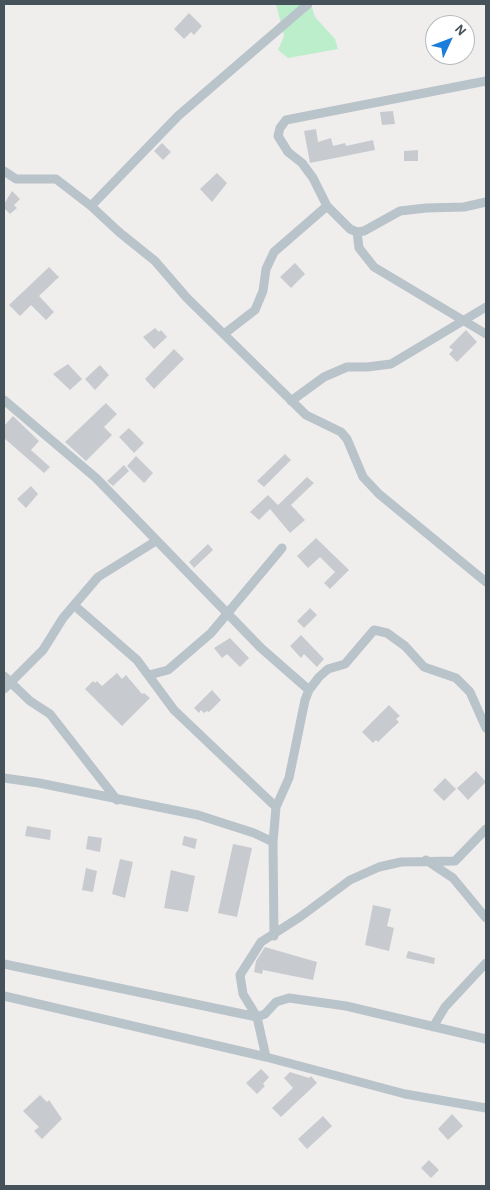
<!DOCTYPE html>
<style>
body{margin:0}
#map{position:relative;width:490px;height:1190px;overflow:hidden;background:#f0eded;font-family:"Alegreya Sans",sans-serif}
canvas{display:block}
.frame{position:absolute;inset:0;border:5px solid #46525a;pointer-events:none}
.north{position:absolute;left:425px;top:15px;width:50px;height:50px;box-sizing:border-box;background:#fff;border:1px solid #b5babd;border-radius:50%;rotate:47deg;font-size:14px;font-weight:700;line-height:20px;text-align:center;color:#46525a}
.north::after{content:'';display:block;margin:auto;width:18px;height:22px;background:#1b7cdc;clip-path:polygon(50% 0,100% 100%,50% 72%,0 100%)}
</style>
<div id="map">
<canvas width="490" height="1190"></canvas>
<div class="frame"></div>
<div class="north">N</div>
</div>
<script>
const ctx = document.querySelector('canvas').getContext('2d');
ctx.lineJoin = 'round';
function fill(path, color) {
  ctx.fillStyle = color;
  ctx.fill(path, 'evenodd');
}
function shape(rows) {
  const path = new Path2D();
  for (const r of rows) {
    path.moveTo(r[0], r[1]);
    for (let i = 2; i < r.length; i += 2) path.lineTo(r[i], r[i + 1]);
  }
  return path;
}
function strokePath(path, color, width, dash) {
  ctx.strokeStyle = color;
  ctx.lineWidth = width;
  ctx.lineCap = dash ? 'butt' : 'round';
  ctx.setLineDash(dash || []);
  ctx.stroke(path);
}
const green = shape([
 [276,4,311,4,315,17,335,39,338,49,288,58,278,50,284,36]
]);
const building = shape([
 [189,13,202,26,194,35,191,32,184,39,174,29],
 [393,111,395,124,382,125,380,112],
 [316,129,318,142,331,138,333,146,345,143,346,146,373,140,375,150,310,163,304,131],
 [162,143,171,152,163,160,154,151],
 [418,150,418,161,404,161,404,151],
 [217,173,227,183,212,202,200,189],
 [12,191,20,199,14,205,17,208,10,214,4,208,4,204],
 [295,263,305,274,291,288,280,277],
 [49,267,59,277,39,296,54,312,46,320,31,305,20,316,9,305],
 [155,328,159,332,161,330,167,337,154,349,143,337],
 [466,330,477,342,457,362,449,354,453,350,449,347],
 [174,349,184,359,154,389,145,379],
 [68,364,82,379,70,390,53,374],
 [100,365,109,375,95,390,85,379],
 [106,403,117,414,104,427,112,435,86,461,65,442],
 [13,416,39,441,31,450,50,467,44,473,4,438,4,426],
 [129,428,144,443,134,453,119,437],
 [285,454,291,460,264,487,257,481],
 [136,456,153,473,144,483,127,466],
 [124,465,129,471,113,486,107,481],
 [307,477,314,483,291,505,305,520,290,533,270,509,259,520,250,512,268,495,278,505],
 [31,486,38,494,26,508,17,499],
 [316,538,349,570,330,589,324,583,335,572,320,557,308,568,297,556],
 [208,544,213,550,194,568,189,562],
 [310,608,317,615,304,628,297,621],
 [301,635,324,659,317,667,304,654,301,658,290,646],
 [230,638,249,658,240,667,227,654,222,658,214,648],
 [117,673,122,679,126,675,142,694,144,693,150,698,122,726,85,689,93,681,95,683,97,681,102,686],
 [212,690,221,700,209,712,207,711,204,713,201,710,199,713,194,708],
 [389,705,400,716,396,719,399,722,378,742,376,740,373,743,362,732],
 [476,771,486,782,468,800,457,788],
 [445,778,456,789,444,801,433,790],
 [27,826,51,830,50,840,25,836],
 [88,836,102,838,100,852,86,849],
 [184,836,197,839,195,849,182,845],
 [233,844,252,848,237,917,218,913],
 [120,859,133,862,125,898,112,894],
 [86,868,97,871,93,892,82,890],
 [171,870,195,876,188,912,164,908],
 [373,905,391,909,387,926,394,928,389,951,365,945],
 [265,947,317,962,313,980,263,970,262,974,254,972,256,961],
 [408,951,435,958,434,964,406,958],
 [261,1069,269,1077,263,1084,265,1086,257,1094,246,1083],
 [290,1072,309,1078,311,1076,317,1083,281,1117,272,1108,293,1088,284,1078],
 [40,1095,47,1102,49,1100,62,1119,42,1139,34,1131,39,1127,23,1111],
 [452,1114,463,1126,448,1140,438,1129],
 [323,1116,332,1126,307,1149,298,1139],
 [429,1160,439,1170,431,1178,421,1168]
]);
const minor = shape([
 [486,81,286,120,280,128,278,136,288,152,302,163,313,178,327,206,350,229,357,232,364,231,400,211,426,208,464,207,486,202],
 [4,171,16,179,56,179,91,206,119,232,155,261,187,298,306,415,341,432,347,439,363,477,379,494,486,582],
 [91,206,178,116,308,4],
 [357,232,359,248,374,267,486,334],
 [224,334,255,310,263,291,266,269,274,252,327,206],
 [4,400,96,478,261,648,309,690],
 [291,401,324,377,347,367,367,367,391,364,486,307],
 [75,606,137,660,174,710,276,807],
 [149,675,168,670,211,633,282,548],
 [4,676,30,701,50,714,117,800],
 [4,689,43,650,63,618,98,577,156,541],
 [4,778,39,783,198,815,254,833,273,842],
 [426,860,453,878,486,918],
 [274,936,273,842,276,807,289,778,305,700,309,690,319,677,328,669,345,664,374,630,387,633,405,646,424,667,456,678,470,692,486,728],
 [4,964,257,1017,265,1014,276,1002,289,998,346,1006,486,1039],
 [4,996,266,1057,405,1094,486,1108],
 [433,1027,445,1007,486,963],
 [266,1057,257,1017,243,994,240,975,261,942,300,917,350,880,379,867,401,862,455,861,486,829]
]);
fill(green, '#bceecc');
fill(building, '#c7cbd0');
strokePath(minor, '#b9c3ca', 9);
</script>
